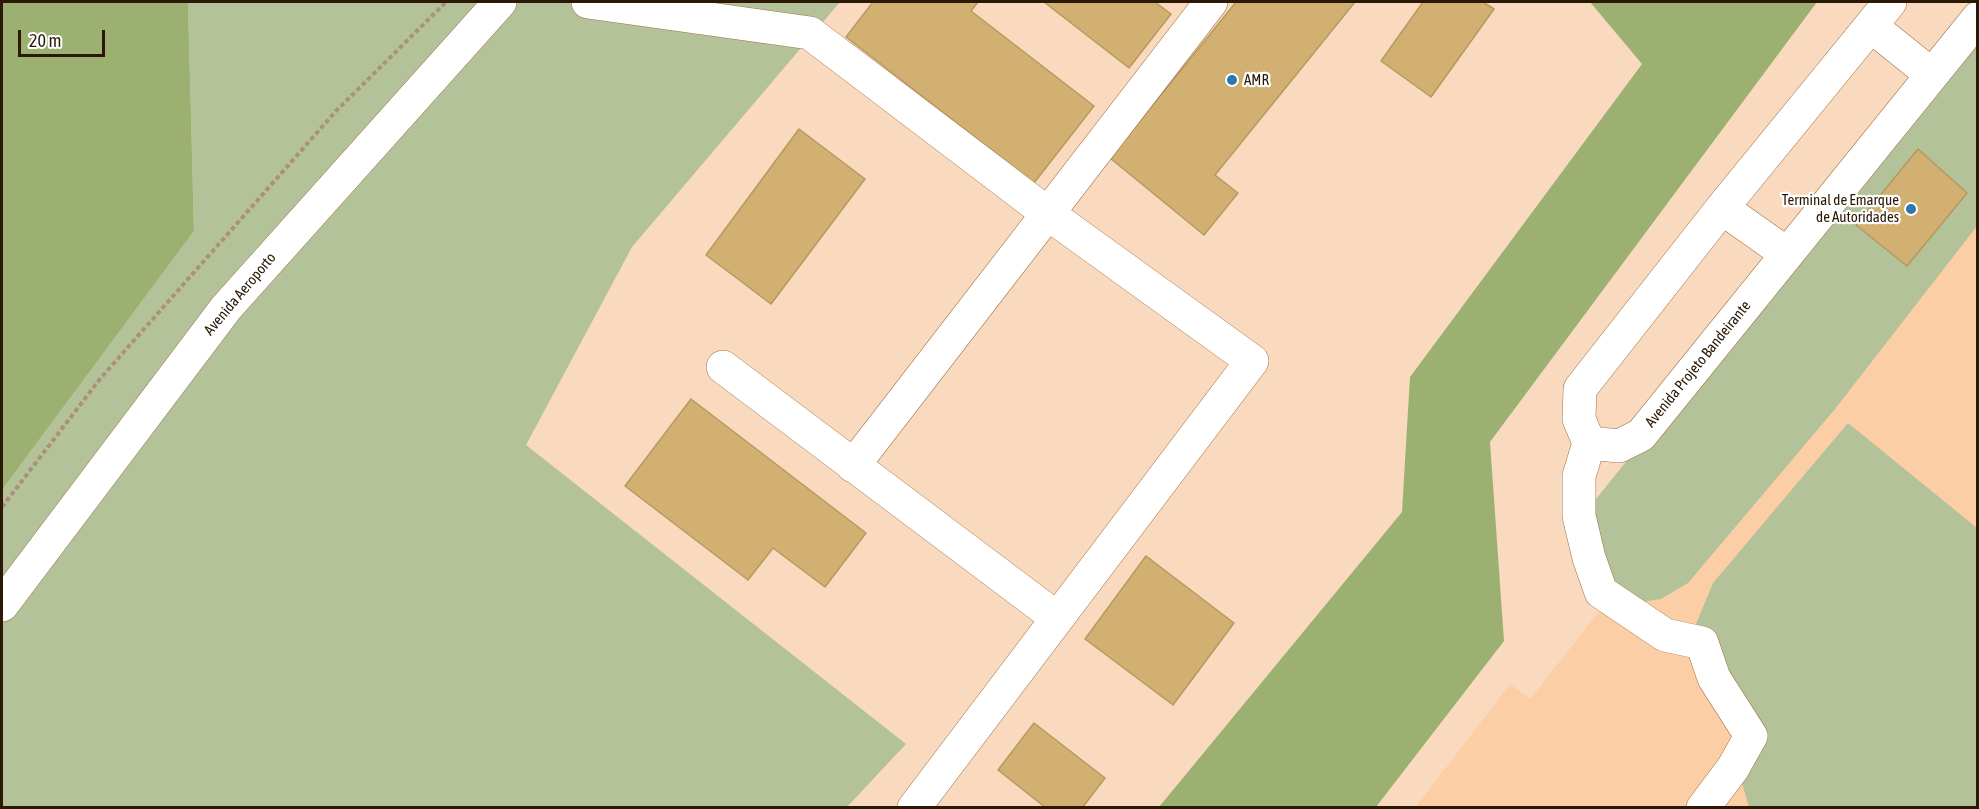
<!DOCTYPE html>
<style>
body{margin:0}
#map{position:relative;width:1979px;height:809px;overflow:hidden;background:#f9dabe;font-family:"Asap Condensed",sans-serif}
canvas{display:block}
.frame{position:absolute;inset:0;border:3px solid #2b1906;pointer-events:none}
.scale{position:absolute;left:18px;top:30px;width:87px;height:27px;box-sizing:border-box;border:3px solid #2b1906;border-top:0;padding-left:8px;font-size:18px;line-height:21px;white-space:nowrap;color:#2b1906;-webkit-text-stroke:4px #fff;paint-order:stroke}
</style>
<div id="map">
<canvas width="1979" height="809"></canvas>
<div class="frame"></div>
<div class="scale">20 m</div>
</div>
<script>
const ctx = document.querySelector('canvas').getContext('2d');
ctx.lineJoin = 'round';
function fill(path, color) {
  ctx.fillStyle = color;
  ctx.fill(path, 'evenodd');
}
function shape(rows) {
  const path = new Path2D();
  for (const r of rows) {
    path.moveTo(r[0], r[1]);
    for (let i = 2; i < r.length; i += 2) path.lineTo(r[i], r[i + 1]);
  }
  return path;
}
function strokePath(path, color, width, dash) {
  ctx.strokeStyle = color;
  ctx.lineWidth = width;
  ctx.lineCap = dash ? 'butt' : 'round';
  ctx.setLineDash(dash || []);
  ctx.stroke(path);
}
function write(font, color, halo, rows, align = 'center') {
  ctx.font = font + ' "Asap Condensed",sans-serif';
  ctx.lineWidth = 4.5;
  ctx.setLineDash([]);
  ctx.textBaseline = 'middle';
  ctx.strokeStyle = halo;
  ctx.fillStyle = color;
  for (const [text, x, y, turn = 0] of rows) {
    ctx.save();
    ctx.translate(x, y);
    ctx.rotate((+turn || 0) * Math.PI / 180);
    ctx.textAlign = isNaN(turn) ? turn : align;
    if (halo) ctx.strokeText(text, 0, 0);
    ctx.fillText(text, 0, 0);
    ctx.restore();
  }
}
const built = shape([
 [1977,36,1977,807,1415,808,1510,684,1530,699,1620,585]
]);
const green = shape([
 [188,2,840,2,632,247,526,445,906,744,847,807,2,808,2,490,194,231],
 [1977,24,1977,226,1835,409,1688,583,1661,599,1635,603,1614,593,1584,514],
 [1848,423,1977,528,1977,807,1749,807,1740,776,1749,754,1696,624,1713,583]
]);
const forest = shape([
 [2,2,188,2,194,231,2,490],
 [1590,2,1817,2,1490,442,1504,641,1376,807,1159,807,1402,512,1410,377,1642,64]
]);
const building = shape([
 [873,2,978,2,971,11,1094,106,1034,183,846,37,873,2],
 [1044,2,1155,2,1171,14,1129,68,1044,2],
 [1236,2,1355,2,1215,175,1238,193,1204,235,1110,158,1236,2],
 [1423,2,1483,2,1494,9,1431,97,1381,61,1423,2],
 [799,129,865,179,771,304,706,255,799,129],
 [1918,149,1967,193,1907,266,1856,225,1918,149],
 [691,399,866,533,825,587,773,548,748,580,625,486,691,399],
 [1146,556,1234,623,1173,705,1085,639,1146,556],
 [1034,723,1105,778,1082,808,1046,808,998,770,1034,723]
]);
const path = shape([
 [2,507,100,379,337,110,446,2]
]);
const minor = shape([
 [588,2,810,33,1047,213,1252,361,914,808],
 [1871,26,1932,75],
 [1722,208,1787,254],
 [723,367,1057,618],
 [1589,443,1619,446,1641,435,1978,18],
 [1589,443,1579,419,1580,389,1722,208,1890,2],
 [1589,443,1579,476,1579,516,1589,558,1601,592,1665,635,1702,643,1714,678,1751,736,1733,768,1703,808],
 [853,466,1211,2],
 [2,605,226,308,500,2]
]);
const markers = [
 [1232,80,6,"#2e77ab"],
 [1911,209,6,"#2e77ab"]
];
const poiNames = [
 ["AMR",1244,80],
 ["Terminal de Emarque",1899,200,"right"],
 ["de Autoridades",1899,217,"right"]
];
const streetNames = [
 ["Avenida Aeroporto",240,294,-50],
 ["Avenida Projeto Bandeirante",1698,364,-51]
];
fill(built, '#fccea5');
fill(green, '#b3c299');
fill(forest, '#9cb171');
fill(building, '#d1b071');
strokePath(building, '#b7995f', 1.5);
strokePath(minor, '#a17246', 34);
strokePath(path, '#ab9178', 4, [4.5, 3]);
strokePath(minor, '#fff', 33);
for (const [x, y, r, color] of markers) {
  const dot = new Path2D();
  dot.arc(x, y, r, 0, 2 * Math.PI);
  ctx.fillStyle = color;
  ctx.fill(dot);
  strokePath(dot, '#fff', 2);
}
write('15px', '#2b1906', '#fff', poiNames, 'left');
write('15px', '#2b1906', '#fff', streetNames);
</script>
